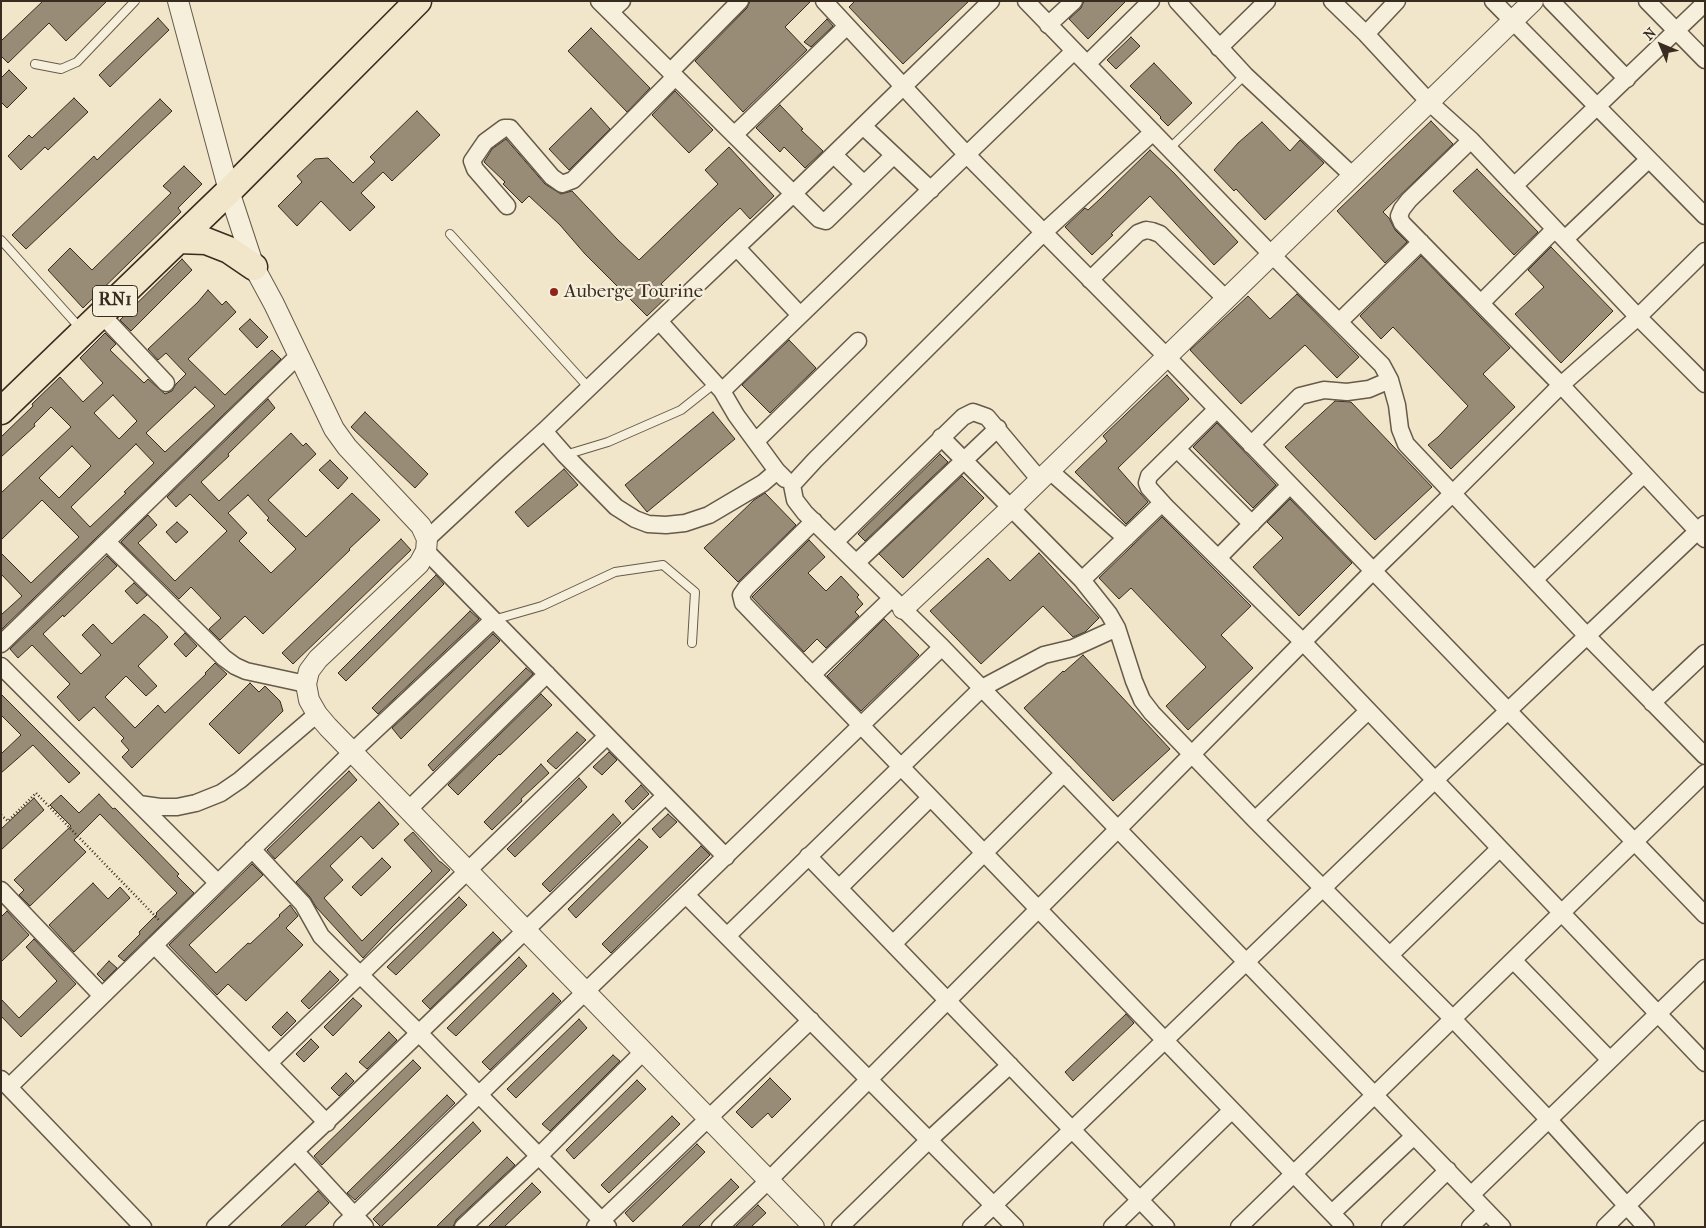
<!DOCTYPE html>
<style>
body{margin:0}
#map{position:relative;width:1706px;height:1228px;overflow:hidden;background:#f1e6c9;font-family:"IM FELL French Canon",serif}
canvas{display:block}
.frame{position:absolute;inset:0;border:2px solid #382b1f;pointer-events:none}
.north{position:absolute;left:1636px;top:20px;width:50px;height:50px;-webkit-text-stroke:4px #f6efdc;paint-order:stroke;rotate:315deg;font-size:14px;font-weight:700;line-height:20px;text-align:center;color:#382b1f}
.north::after{content:'';display:block;margin:auto;width:18px;height:22px;background:#382b1f;clip-path:polygon(50% 0,100% 100%,50% 72%,0 100%)}
</style>
<div id="map">
<canvas width="1706" height="1228"></canvas>
<div class="frame"></div>
<div class="north">N</div>
</div>
<script>
const ctx = document.querySelector('canvas').getContext('2d');
ctx.lineJoin = 'round';
function fill(path, color) {
  ctx.fillStyle = color;
  ctx.fill(path, 'evenodd');
}
function shape(rows) {
  const path = new Path2D();
  for (const r of rows) {
    path.moveTo(r[0], r[1]);
    for (let i = 2; i < r.length; i += 2) path.lineTo(r[i], r[i + 1]);
  }
  return path;
}
function strokePath(path, color, width, dash) {
  ctx.strokeStyle = color;
  ctx.lineWidth = width;
  ctx.lineCap = dash ? 'butt' : 'round';
  ctx.setLineDash(dash || []);
  ctx.stroke(path);
}
function write(font, color, halo, rows, align = 'center') {
  ctx.font = font + ' "IM FELL French Canon",serif';
  ctx.lineWidth = 4.5;
  ctx.setLineDash([]);
  ctx.textBaseline = 'middle';
  ctx.strokeStyle = halo;
  ctx.fillStyle = color;
  for (const [text, x, y, turn = 0] of rows) {
    ctx.save();
    ctx.translate(x, y);
    ctx.rotate((+turn || 0) * Math.PI / 180);
    ctx.textAlign = isNaN(turn) ? turn : align;
    if (halo) ctx.strokeText(text, 0, 0);
    ctx.fillText(text, 0, 0);
    ctx.restore();
  }
}
const building = shape([
 [43,1,107,1,66,41,49,23,8,63,1,56,1,41,43,1],
 [750,1,811,1,785,27,807,50,743,112,695,61,747,8,750,1],
 [855,1,969,1,903,64,849,7,855,1],
 [1084,1,1126,1,1088,39,1069,19,1081,8,1084,1],
 [158,18,169,30,110,87,99,75,158,18],
 [827,19,833,26,811,47,804,42,827,19],
 [591,28,650,88,627,112,568,51,591,28],
 [1131,37,1140,46,1116,69,1107,60,1131,37],
 [1154,63,1192,103,1168,126,1160,118,1161,117,1130,86,1154,63],
 [9,70,27,88,7,108,1,102,1,78,9,70],
 [675,91,713,130,689,153,652,115,675,91],
 [74,98,88,112,48,150,45,147,21,170,8,156,29,135,32,138,74,98],
 [160,99,172,111,26,249,12,235,94,156,97,160,160,99],
 [780,105,803,129,801,130,823,151,805,168,784,147,780,152,756,128,780,105],
 [591,108,610,129,569,170,549,149,591,108],
 [417,111,440,135,392,181,383,172,361,193,375,207,350,231,321,201,297,226,278,206,302,182,297,176,315,159,328,158,353,183,375,162,370,157,417,111],
 [1431,121,1453,144,1383,212,1389,218,1395,230,1407,242,1385,263,1337,211,1431,121],
 [1262,122,1290,151,1300,140,1324,163,1265,220,1236,189,1234,191,1214,170,1238,143,1262,122],
 [506,139,545,184,561,194,572,191,617,239,639,260,718,184,705,170,729,147,774,196,750,219,740,208,725,222,661,284,671,293,647,316,585,254,560,225,529,196,522,203,503,184,505,182,484,162,492,149,506,139],
 [1150,150,1174,173,1238,242,1214,265,1150,196,1111,234,1113,235,1092,255,1065,227,1085,208,1088,210,1100,199,1150,150],
 [184,166,202,184,178,208,181,212,83,308,48,270,70,248,92,270,171,193,163,186,184,166],
 [1477,169,1538,232,1514,255,1453,191,1477,169],
 [1551,247,1613,311,1561,363,1515,314,1544,287,1528,270,1551,247],
 [1421,256,1510,348,1483,374,1515,407,1451,469,1428,445,1438,437,1468,406,1393,327,1381,339,1360,316,1421,256],
 [182,259,192,270,131,331,120,320,182,259],
 [208,290,222,305,226,301,236,312,188,359,225,395,272,350,281,359,1,630,1,615,22,596,1,574,1,553,31,583,79,537,42,500,1,540,1,493,71,427,51,407,34,424,35,426,1,457,1,437,33,406,32,404,60,377,83,402,103,383,80,358,105,333,116,344,110,350,144,383,148,379,165,394,172,391,176,384,186,374,166,353,158,360,148,349,198,302,208,290],
 [195,387,215,406,165,452,146,433,195,387],
 [113,395,137,421,119,439,94,413,113,395],
 [136,444,154,463,124,492,126,493,90,527,71,507,136,444],
 [72,446,91,466,59,498,39,478,72,446],
 [1297,294,1359,357,1337,378,1305,345,1241,404,1190,350,1248,296,1270,319,1297,294],
 [250,319,268,337,257,348,239,329,250,319],
 [789,340,816,368,770,413,742,385,789,340],
 [1167,375,1189,399,1118,468,1148,502,1126,524,1075,472,1107,441,1103,436,1167,375],
 [268,399,275,408,228,454,229,456,201,482,219,501,291,433,303,446,306,443,316,454,268,500,306,537,352,493,380,520,349,549,350,550,263,634,245,616,220,640,209,629,221,618,191,587,179,599,121,542,148,515,157,525,138,543,175,581,227,531,190,494,176,507,167,497,268,399],
 [248,495,269,518,267,520,296,549,271,573,239,541,247,533,228,513,248,495],
 [1335,401,1351,402,1432,487,1375,540,1285,447,1335,401],
 [365,412,428,474,415,488,351,427,365,412],
 [713,412,735,439,647,512,625,485,713,412],
 [1217,423,1276,485,1253,508,1193,447,1217,423],
 [940,454,948,462,865,541,858,534,940,454],
 [330,460,348,478,338,489,319,470,330,460],
 [564,469,578,485,528,527,515,512,564,469],
 [962,476,984,498,903,578,879,554,962,476],
 [765,493,796,525,738,582,704,548,754,500,765,493],
 [1290,499,1352,563,1299,616,1253,567,1283,538,1267,522,1290,499],
 [1162,517,1251,606,1221,635,1253,668,1188,730,1166,706,1206,667,1131,588,1119,599,1099,578,1162,517],
 [177,522,188,532,176,543,166,532,177,522],
 [401,539,411,550,293,664,282,653,401,539],
 [809,540,825,557,808,573,826,591,841,576,859,595,857,597,863,604,855,612,859,616,826,648,817,639,804,652,752,597,809,540],
 [1039,553,1099,618,1085,632,1073,637,1043,606,981,664,930,611,988,558,1010,581,1039,553],
 [107,556,117,566,64,617,63,615,43,634,81,674,101,655,82,635,93,624,112,644,144,614,158,626,168,637,138,666,157,686,146,696,126,676,105,697,135,728,158,705,165,713,206,674,205,673,215,663,227,674,132,768,122,757,129,750,121,741,124,738,94,707,79,721,57,697,70,684,32,645,18,658,10,649,107,556],
 [436,575,444,584,346,681,338,673,436,575],
 [134,583,147,595,137,604,125,591,134,583],
 [470,611,479,619,378,714,372,708,470,611],
 [884,619,919,655,861,711,827,676,884,619],
 [185,633,197,646,186,657,174,644,185,633],
 [493,634,500,641,401,739,392,728,493,634],
 [1083,655,1170,749,1113,801,1024,708,1063,671,1064,672,1083,655],
 [526,668,533,674,433,771,428,765,526,668],
 [250,683,259,692,265,686,280,701,283,711,239,754,209,724,250,683],
 [1,694,80,773,69,783,33,745,1,773,1,754,21,735,1,715,1,694],
 [541,694,552,705,500,755,499,754,458,795,448,785,541,694],
 [577,732,586,740,556,769,547,761,577,732],
 [609,752,617,760,602,775,593,767,609,752],
 [541,764,549,773,521,799,522,801,492,830,484,822,541,764],
 [349,771,357,780,275,859,267,850,349,771],
 [579,778,587,787,515,857,507,849,579,778],
 [641,785,649,794,633,810,625,801,641,785],
 [99,794,113,809,115,808,179,874,177,876,194,893,124,961,118,956,140,934,139,932,157,914,156,913,177,893,100,814,74,840,86,852,30,906,19,895,24,890,14,880,71,826,50,805,61,795,79,813,99,794],
 [34,798,44,810,1,850,1,829,34,798],
 [379,802,399,824,373,849,361,836,330,866,343,880,324,898,362,941,432,871,404,840,413,832,440,862,441,862,450,870,392,927,363,958,316,907,310,897,296,882,379,802],
 [613,814,621,823,550,892,542,884,613,814],
 [668,814,677,822,660,838,652,829,668,814],
 [639,839,648,847,576,918,568,909,639,839],
 [701,846,710,855,611,953,602,944,701,846],
 [382,858,391,867,361,896,352,887,382,858],
 [252,864,263,875,189,945,216,973,248,943,250,944,280,916,279,915,290,905,298,916,286,928,303,945,246,1001,228,984,217,995,169,945,252,864],
 [93,883,108,899,120,887,130,898,74,952,49,925,93,883],
 [459,897,467,905,396,975,387,967,459,897],
 [7,911,29,935,1,962,1,917,7,911],
 [493,932,501,940,430,1009,422,1001,493,932],
 [34,939,76,984,21,1037,1,1016,1,999,19,1018,57,981,26,947,34,939],
 [519,957,527,966,456,1036,447,1028,519,957],
 [109,961,117,968,104,981,97,974,109,961],
 [330,971,339,980,309,1009,301,1001,330,971],
 [553,993,561,1001,490,1070,482,1062,553,993],
 [353,998,362,1006,333,1036,324,1027,353,998],
 [287,1012,296,1021,281,1036,272,1027,287,1012],
 [1126,1014,1134,1023,1073,1081,1065,1072,1126,1014],
 [579,1019,587,1028,516,1098,507,1089,579,1019],
 [389,1032,397,1040,367,1069,359,1062,389,1032],
 [311,1039,319,1047,304,1062,296,1054,311,1039],
 [613,1055,620,1061,550,1131,542,1124,613,1055],
 [413,1060,421,1068,322,1165,314,1156,413,1060],
 [346,1073,354,1081,339,1096,331,1088,346,1073],
 [770,1078,791,1099,772,1118,768,1113,752,1128,736,1112,770,1078],
 [637,1080,646,1089,574,1159,566,1150,637,1080],
 [447,1095,455,1103,355,1200,347,1193,447,1095],
 [672,1116,680,1124,609,1193,601,1185,672,1116],
 [473,1122,481,1131,381,1227,373,1219,473,1122],
 [697,1144,705,1152,633,1222,625,1213,697,1144],
 [507,1157,515,1165,456,1220,453,1227,436,1227,507,1157],
 [731,1179,739,1187,698,1227,681,1227,731,1179],
 [532,1183,541,1192,504,1227,488,1227,532,1183],
 [318,1191,329,1203,304,1227,280,1227,318,1191],
 [758,1205,766,1213,751,1227,735,1227,758,1205]
]);
const path = shape([
 [1,815,8,821,36,793,159,920]
]);
const service = shape([
 [35,64,61,69,77,62,135,1],
 [1169,149,1245,75],
 [450,234,589,388],
 [1,240,80,328],
 [565,455,608,442,681,410,715,383],
 [493,620,542,606,615,572,663,565,695,592,692,643]
]);
const minor = shape([
 [599,1,819,219,826,221,894,155],
 [824,1,967,155,1167,357,1705,915],
 [1026,1,1272,255,1382,365,1390,380,1397,405,1400,429,1406,444,1587,636,1705,756],
 [1177,1,1245,75,1353,176],
 [1332,1,1366,34,1430,103,1471,140,1638,317,1705,384],
 [1493,1,1705,216],
 [1551,1,1627,79],
 [1647,1,1705,60],
 [610,12,622,1],
 [1048,25,1074,1],
 [1366,34,1397,1],
 [1219,48,1267,1],
 [1087,64,1151,1],
 [670,72,740,1],
 [863,126,931,190],
 [1153,132,1043,233,815,460,792,485,795,500,805,513,942,647,1502,1227],
 [734,135,847,26],
 [1471,140,1409,200,1402,209,1399,216,1402,223,1561,385,1705,539],
 [834,155,864,184],
 [1514,186,1705,3],
 [507,206,475,169,472,161,485,142,504,128,510,128,552,177,562,184,573,180,675,77],
 [1565,239,1648,160],
 [737,248,800,315],
 [1090,280,1138,233,1146,230,1152,231,1160,234,1226,299],
 [1481,303,1555,229],
 [101,314,166,383],
 [659,321,722,391,736,415,777,471,785,479],
 [1339,322,1421,242],
 [722,391,1074,51],
 [544,431,565,455,616,507,635,519,648,524,666,525,685,523,709,515,763,483,777,471],
 [941,437,1082,580,1162,503,1303,642,1705,1063],
 [756,441,858,341],
 [1251,445,1300,396,1324,390,1347,392,1369,389,1390,380],
 [1177,449,1252,524],
 [1050,471,1126,538],
 [1167,508,1149,488,1147,483,1149,476,1217,409],
 [814,521,746,588,741,595,743,603,1345,1227],
 [427,539,500,471,544,431,659,321,793,194,991,1],
 [107,542,224,658,235,666,246,671,306,684],
 [835,542,963,417,973,412,987,417,1040,480],
 [426,551,726,857],
 [1218,558,1290,485],
 [856,563,998,428],
 [1082,580,1109,614,1117,628,1134,681,1142,700,1152,713,1255,820,1453,1019,1549,1120,1646,1227],
 [1534,580,1644,474],
 [1,644,299,355],
 [1,666,218,883],
 [812,675,892,598],
 [1652,703,1705,653],
 [139,804,160,807,177,807,196,803,221,793,240,780,317,714],
 [408,810,547,674],
 [1255,820,1368,711],
 [252,849,303,904,321,936,337,952,419,1033,608,1227],
 [808,856,1166,1227],
 [839,888,930,798],
 [1,890,102,996],
 [686,895,1015,1227],
 [727,936,982,688,1044,655,1073,648,1117,628],
 [893,944,1064,773],
 [154,945,327,1123],
 [1390,955,1499,849],
 [1513,960,1610,1060],
 [269,1063,607,736],
 [1,1079,143,1227],
 [9,1087,352,752,493,620],
 [296,1152,365,1227],
 [1471,1195,1705,968],
 [1332,1213,1414,1136],
 [215,1227,340,1109,665,796],
 [342,1227,942,647],
 [463,1227,539,1156,644,1051],
 [595,1227,811,1020],
 [720,1227,769,1180,1118,829,1373,571,1452,494,1561,385,1638,317,1705,251],
 [840,1227,929,1140,1010,1065],
 [971,1227,1435,780,1705,524],
 [1112,1227,1232,1110],
 [1239,1227,1705,773],
 [1390,1227,1448,1170],
 [1470,1227,1486,1211],
 [1605,1227,1705,1129]
]);
const tertiary = shape([
 [178,1,229,191,254,267,274,304,334,429,347,447,421,526,427,539,426,551,419,564,318,659,309,671,306,684,309,700,317,714,328,727,814,1227],
 [903,609,1011,508,1533,1]
]);
const trunk = shape([
 [178,240,206,241,229,250,254,267],
 [1,411,229,191,418,1]
]);
const markers = [
 [554,292,5,"#8f2418"]
];
const shields = [
 [115,301,45]
];
const shieldNames = [
 ["RN1",115,301]
];
const poiNames = [
 ["Auberge Tourine",564,292]
];
fill(building, '#988c77');
strokePath(building, '#382b1f', 1);
strokePath(service, '#665a4a', 10);
strokePath(minor, '#665a4a', 19);
strokePath(tertiary, '#665a4a', 22);
strokePath(trunk, '#382b1f', 29);
strokePath(path, '#382b1f', 2.5, [1, 2.5]);
strokePath(service, '#f6efdc', 8);
strokePath(minor, '#f6efdc', 16);
strokePath(tertiary, '#f6efdc', 20);
strokePath(trunk, '#f1e6c9', 26);
for (const [x, y, r, color] of markers) {
  const dot = new Path2D();
  dot.arc(x, y, r, 0, 2 * Math.PI);
  ctx.fillStyle = color;
  ctx.fill(dot);
  strokePath(dot, '#f6efdc', 2);
}
for (const [x, y, w] of shields) {
  const box = new Path2D();
  box.roundRect(x - w / 2, y - 15.5, w, 31, 4);
  ctx.fillStyle = '#f6efdc';
  ctx.fill(box);
  strokePath(box, '#382b1f', 1);
}
write('bold 18px', '#382b1f', null, shieldNames);
write('19px', '#382b1f', '#f6efdc', poiNames, 'left');
</script>
